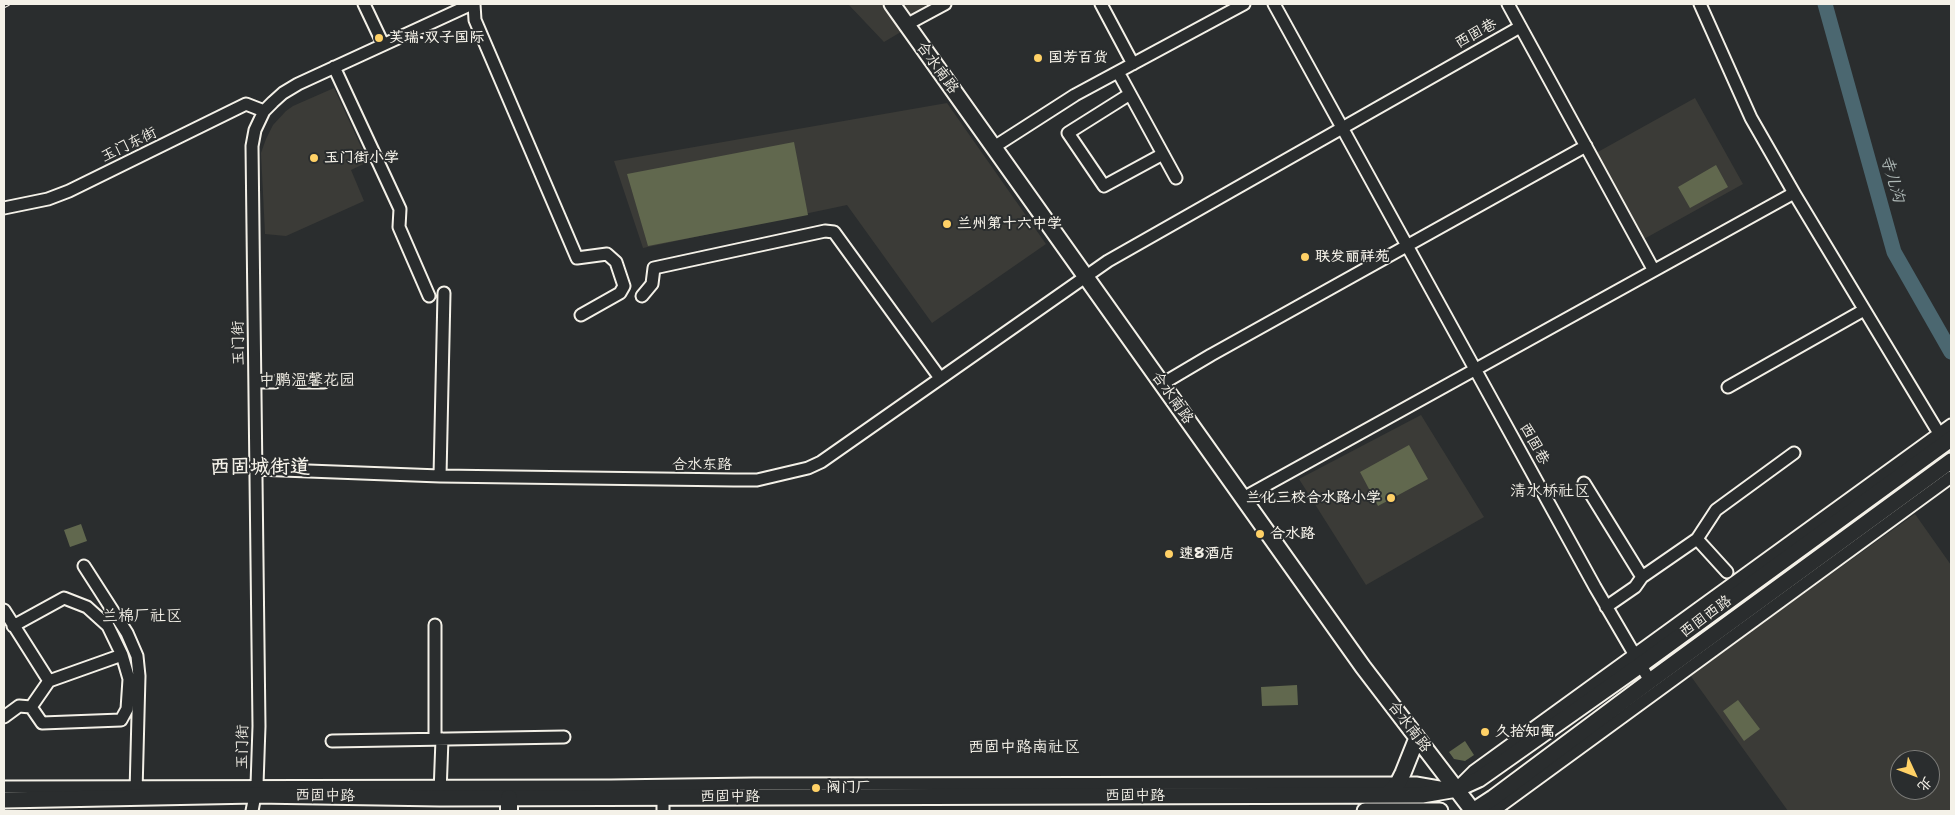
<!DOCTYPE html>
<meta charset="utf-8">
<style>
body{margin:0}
#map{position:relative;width:1955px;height:815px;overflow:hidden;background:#2a2d2e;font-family:"Shantell Sans","LXGW WenKai TC",sans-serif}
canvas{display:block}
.frame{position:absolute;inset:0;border:5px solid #f4f1e8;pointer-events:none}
.north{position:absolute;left:1890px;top:750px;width:50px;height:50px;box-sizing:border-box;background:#2a2d2e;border:1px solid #7b7b78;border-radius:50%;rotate:133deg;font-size:14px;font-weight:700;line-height:20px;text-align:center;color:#f4f1e8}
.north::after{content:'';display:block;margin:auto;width:18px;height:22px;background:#ffd166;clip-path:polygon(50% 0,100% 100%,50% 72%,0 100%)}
</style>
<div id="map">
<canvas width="1955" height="815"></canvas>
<div class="frame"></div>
<div class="north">北</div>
</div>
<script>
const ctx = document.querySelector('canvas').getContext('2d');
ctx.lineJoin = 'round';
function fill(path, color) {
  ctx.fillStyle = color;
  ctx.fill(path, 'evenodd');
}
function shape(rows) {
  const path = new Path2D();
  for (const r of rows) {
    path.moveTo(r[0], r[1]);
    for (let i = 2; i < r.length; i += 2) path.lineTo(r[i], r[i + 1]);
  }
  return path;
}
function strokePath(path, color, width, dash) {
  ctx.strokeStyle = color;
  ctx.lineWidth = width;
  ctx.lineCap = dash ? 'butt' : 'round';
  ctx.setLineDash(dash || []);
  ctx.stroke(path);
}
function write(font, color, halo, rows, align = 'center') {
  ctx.font = font + ' "Shantell Sans","LXGW WenKai TC",sans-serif';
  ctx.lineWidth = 4;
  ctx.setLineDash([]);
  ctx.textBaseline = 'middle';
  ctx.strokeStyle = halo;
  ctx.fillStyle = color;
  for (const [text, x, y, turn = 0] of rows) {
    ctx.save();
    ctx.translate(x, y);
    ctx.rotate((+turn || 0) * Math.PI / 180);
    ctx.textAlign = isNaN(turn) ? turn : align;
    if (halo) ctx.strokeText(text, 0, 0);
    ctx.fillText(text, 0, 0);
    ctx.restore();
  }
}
const built = shape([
 [848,4,948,4,884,42],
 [334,88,368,162,351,170,364,201,286,236,265,234,261,153,266,139,273,125,286,111,293,106],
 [1695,98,1743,184,1644,239,1596,153],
 [947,103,1046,244,932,323,847,205,643,248,614,161],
 [1421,415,1484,517,1366,585,1299,479],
 [1915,514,1951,565,1951,811,1788,811,1690,675],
 [1900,760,1930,760,1930,790,1900,790]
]);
const green = shape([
 [794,142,808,215,648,246,627,174],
 [1716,165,1728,187,1690,208,1678,187],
 [1409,445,1428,479,1378,506,1360,472],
 [81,524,87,541,70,547,64,530],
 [1297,685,1298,705,1262,706,1261,687],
 [1738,700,1760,729,1744,741,1723,711],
 [1465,741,1474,755,1465,761,1454,759,1449,752]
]);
const river = shape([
 [1825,4,1894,252,1951,352]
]);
const minorTunnel = shape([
 [275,382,301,382]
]);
const minor = shape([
 [364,4,383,44],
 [474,4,475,20,577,258,607,254,616,262,624,286,620,293,581,315],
 [1101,4,1133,64],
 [1274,4,1595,587,1650,681],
 [1508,4,1653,269],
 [1700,4,1751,118,1794,193,1943,440],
 [906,25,945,4],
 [334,67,400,209,399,227,429,296],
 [1118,72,1176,178],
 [1130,94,1068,133,1104,186,1163,154],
 [994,147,1075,95,1244,4],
 [4,208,48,199,69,191,246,104,264,111],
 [642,296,652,284,654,268,825,231,834,232,940,378],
 [255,382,275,382],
 [301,382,324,382],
 [1162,384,1211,355,1586,146],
 [1728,387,1864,310],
 [256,469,440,476,734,480,757,480,808,468,821,462,1108,261,1520,27],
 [440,476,444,293],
 [1584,483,1642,577,1697,539],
 [1243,498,1794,193],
 [84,566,127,633,137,656,139,676,136,792],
 [1727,572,1697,539,1716,510,1794,453],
 [1606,607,1635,587,1642,577],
 [4,610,49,681],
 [435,625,435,739],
 [31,707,49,681,122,655],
 [4,717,19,706,31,707,42,723,121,720,127,709,129,679,122,655,108,626,87,607,64,598,13,626],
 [332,741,564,737],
 [1459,786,1474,771,1951,425],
 [4,787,611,786,753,784,1416,783,1445,788],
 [663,791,663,811],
 [440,793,442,739],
 [1478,810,1499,807,1951,477],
 [252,811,257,785,259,726,252,146,255,130,264,111,273,102,283,93,298,84,472,4]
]);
const major = shape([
 [892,4,1363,667,1473,811],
 [1387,795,1398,783,1403,773,1417,738],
 [4,800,256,795,440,798,1422,795,1457,789,1479,779,1639,666,1951,439],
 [1365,811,1440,811],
 [1473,811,1493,798,1650,681,1951,461]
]);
const highway = shape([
 [509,811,509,798]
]);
const rail = shape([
 [4,6,8,4]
]);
const markers = [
 [379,38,5,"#ffd166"],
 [1038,58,5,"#ffd166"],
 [314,158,5,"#ffd166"],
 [947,224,5,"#ffd166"],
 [1305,257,5,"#ffd166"],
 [1391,498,5,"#ffd166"],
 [1260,534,5,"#ffd166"],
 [1169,554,5,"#ffd166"],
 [1485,732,5,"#ffd166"],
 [816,788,5,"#ffd166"]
];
const streetNames = [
 ["西固巷",1476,34,-29],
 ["合水南路",937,68,54],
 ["玉门东街",129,145,-26],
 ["玉门街",239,343,-91],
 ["合水南路",1172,398,55],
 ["西固巷",1534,444,61],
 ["合水东路",702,465],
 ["西固西路",1706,617,-36],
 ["合水南路",1409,727,53],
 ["玉门街",243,747,-89],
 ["西固中路",325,796,1],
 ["西固中路",1135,796],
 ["西固中路",730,797]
];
const poiNames = [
 ["芙瑞·双子国际",389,38],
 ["国芳百货",1048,58],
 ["玉门街小学",324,158],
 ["兰州第十六中学",957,224],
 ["联发丽祥苑",1315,257],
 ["兰化三校合水路小学",1381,498,"right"],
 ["合水路",1270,534],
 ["速8酒店",1179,554],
 ["久拾知寓",1495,732],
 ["阀门厂",826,788]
];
const waterNames = [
 ["寺儿沟",1892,179,74]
];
const neighbourhoodNames = [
 ["中鹏温馨花园",307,381],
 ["清水桥社区",1550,492],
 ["兰棉厂社区",142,617],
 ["西固中路南社区",1024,748]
];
const districtNames = [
 ["西固城街道",260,468]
];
fill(built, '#3b3b37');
fill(green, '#61684e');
strokePath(river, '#4b6770', 15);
strokePath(minorTunnel, '#484a4a', 11, [11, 5.5]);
strokePath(minor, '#f4f1e8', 15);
strokePath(major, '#f4f1e8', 19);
strokePath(highway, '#f4f1e8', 20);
strokePath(minor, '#2a2d2e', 11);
strokePath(major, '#2a2d2e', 15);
strokePath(highway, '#2a2d2e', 16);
strokePath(rail, '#f4f1e8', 4.5);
strokePath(rail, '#2a2d2e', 2.5, [8]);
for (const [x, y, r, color] of markers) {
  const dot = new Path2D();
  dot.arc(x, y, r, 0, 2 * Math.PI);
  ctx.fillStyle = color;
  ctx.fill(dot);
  strokePath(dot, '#2a2d2e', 2);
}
write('15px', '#f4f1e8', '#2a2d2e', streetNames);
write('bold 15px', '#f4f1e8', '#2a2d2e', poiNames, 'left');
write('italic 16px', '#b0bab8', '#2a2d2e', waterNames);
write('16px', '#f4f1e8', '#2a2d2e', neighbourhoodNames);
write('bold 20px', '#f4f1e8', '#2a2d2e', districtNames);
</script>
